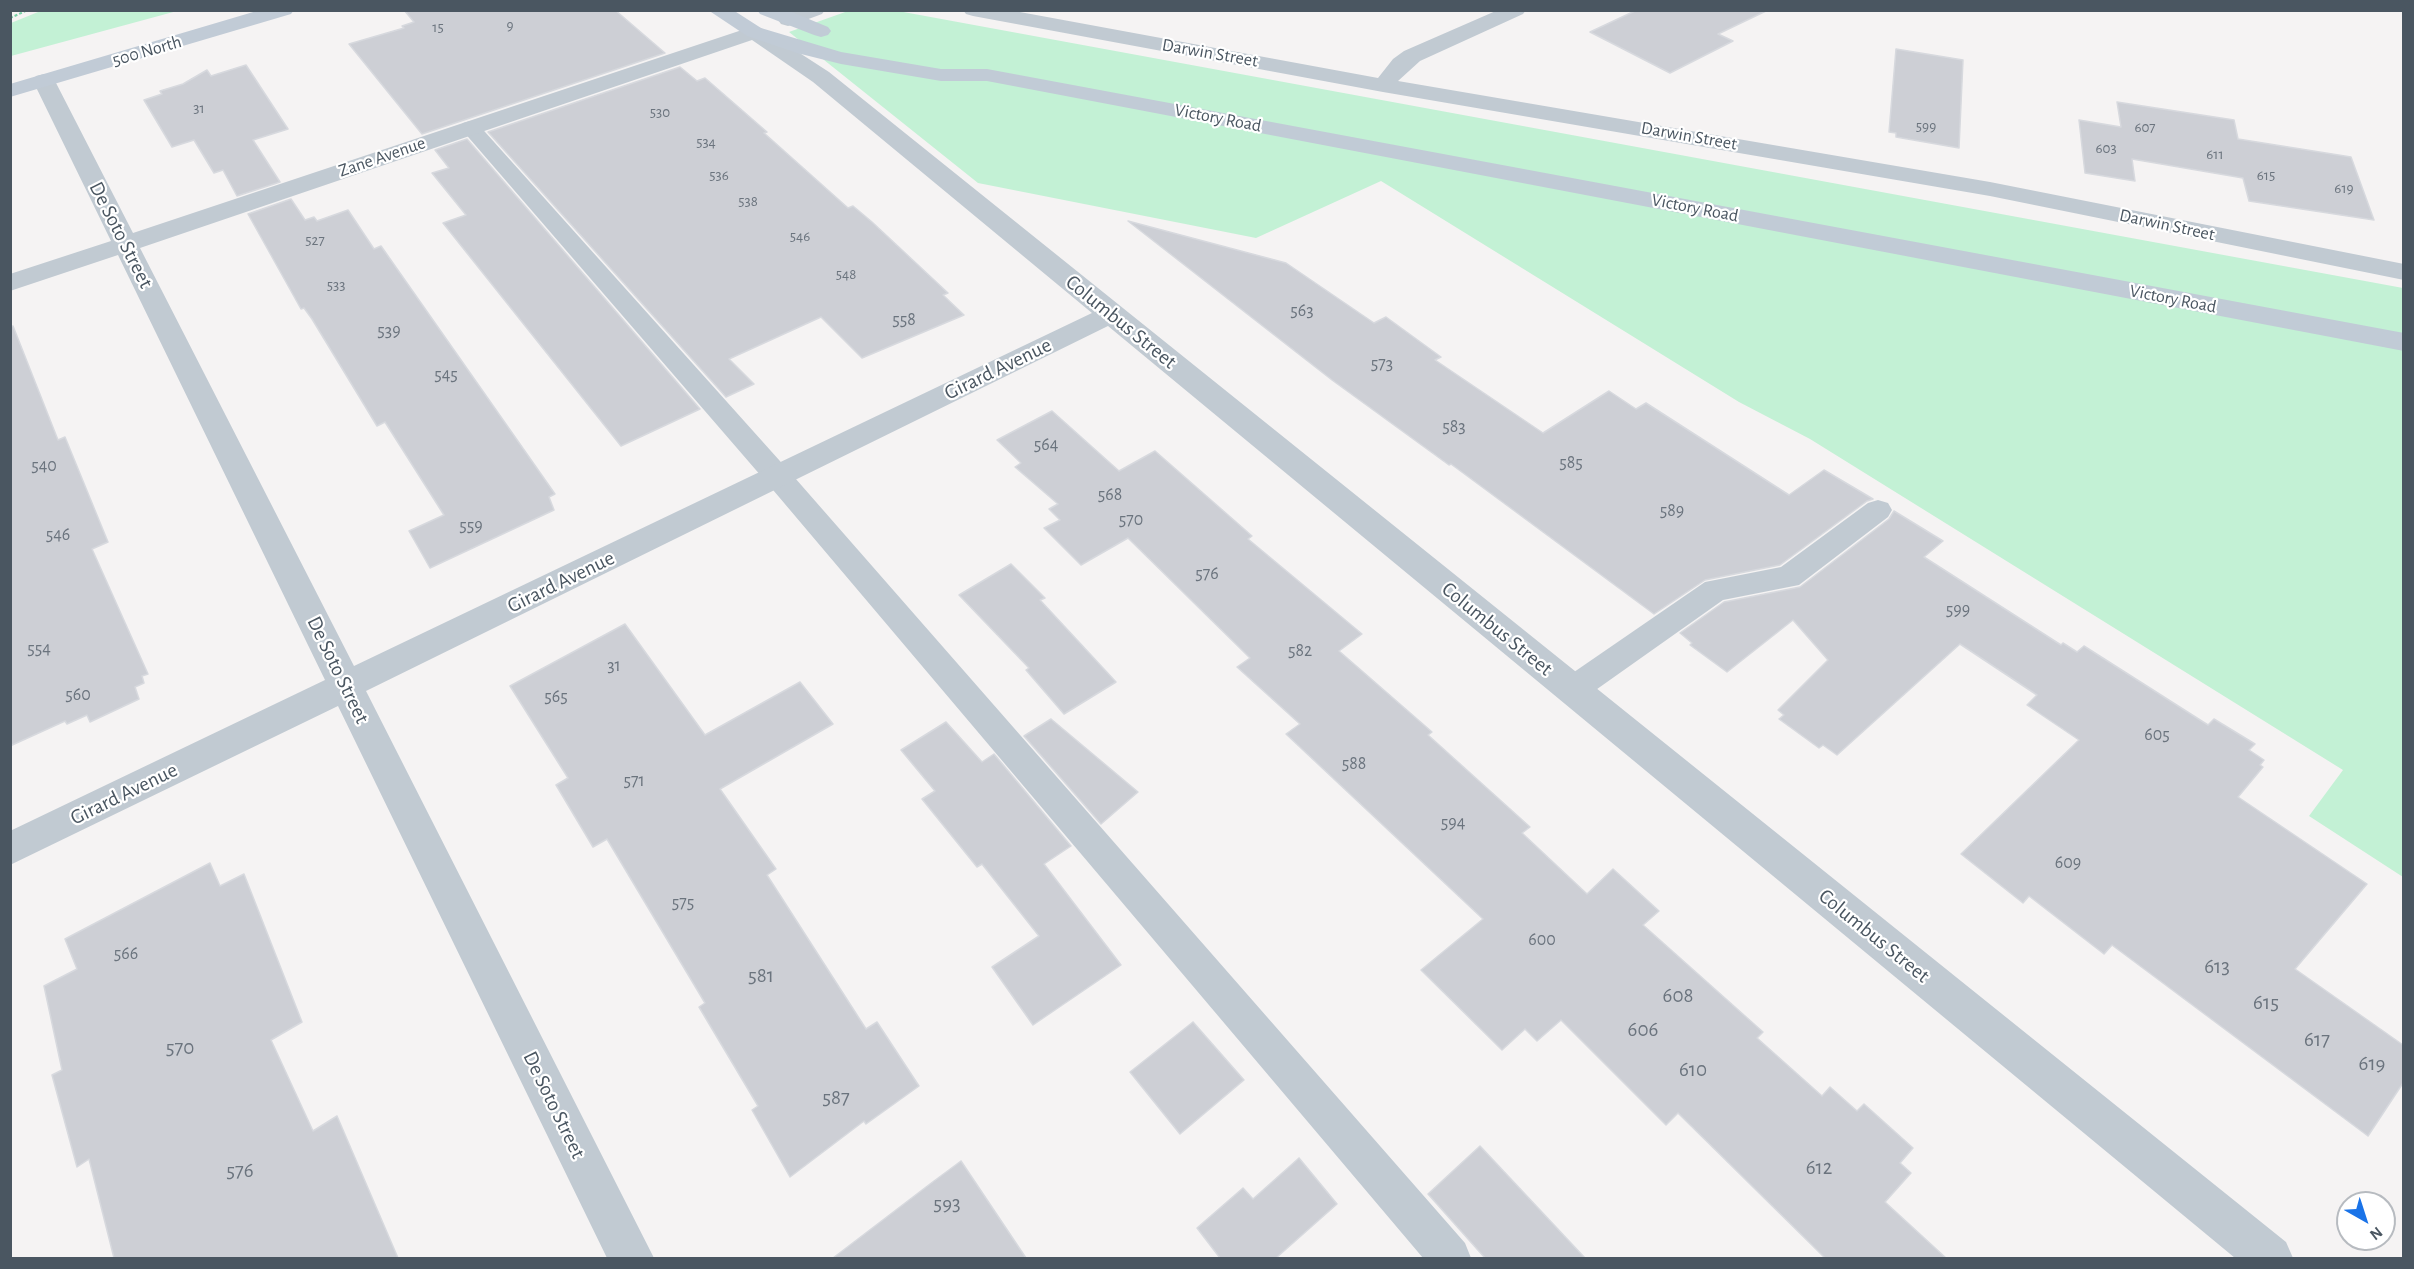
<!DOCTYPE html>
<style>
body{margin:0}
#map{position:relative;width:2414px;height:1269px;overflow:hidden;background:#f5f3f3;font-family:"Alegreya Sans",sans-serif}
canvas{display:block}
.frame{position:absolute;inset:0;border:12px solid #4a5661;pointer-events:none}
.north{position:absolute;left:2336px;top:1191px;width:60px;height:60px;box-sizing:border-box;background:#fff;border:2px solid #b7bbc0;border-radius:50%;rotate:141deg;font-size:16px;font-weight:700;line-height:24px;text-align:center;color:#4a5661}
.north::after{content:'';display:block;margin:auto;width:21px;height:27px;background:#1a73e8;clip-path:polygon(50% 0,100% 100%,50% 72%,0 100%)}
</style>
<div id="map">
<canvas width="2414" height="1269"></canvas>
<div class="frame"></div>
<div class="north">N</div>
</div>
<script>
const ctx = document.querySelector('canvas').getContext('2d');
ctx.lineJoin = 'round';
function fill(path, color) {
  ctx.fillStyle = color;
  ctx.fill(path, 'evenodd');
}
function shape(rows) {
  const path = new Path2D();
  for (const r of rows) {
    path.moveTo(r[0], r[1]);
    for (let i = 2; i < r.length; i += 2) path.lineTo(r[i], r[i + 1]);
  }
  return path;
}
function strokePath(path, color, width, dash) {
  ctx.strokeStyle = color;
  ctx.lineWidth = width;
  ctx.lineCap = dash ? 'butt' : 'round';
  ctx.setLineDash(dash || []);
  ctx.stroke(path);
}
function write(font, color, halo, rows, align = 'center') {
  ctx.font = font + ' "Alegreya Sans",sans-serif';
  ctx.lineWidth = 4.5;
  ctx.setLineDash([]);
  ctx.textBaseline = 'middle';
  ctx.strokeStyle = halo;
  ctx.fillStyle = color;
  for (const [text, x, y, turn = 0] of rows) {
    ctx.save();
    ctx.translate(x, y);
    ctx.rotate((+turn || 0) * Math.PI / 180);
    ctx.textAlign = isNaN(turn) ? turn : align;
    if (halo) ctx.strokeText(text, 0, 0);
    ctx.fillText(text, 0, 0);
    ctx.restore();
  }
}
const green = shape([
 [43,10,177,10,177,11,11,56,11,23],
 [848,11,898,11,2403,288,2403,877,2309,816,2343,770,1810,439,1739,402,1381,181,1256,238,978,183,789,32]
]);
const building = shape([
 [404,10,615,10,665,53,422,134,349,44,404,28,402,26,414,22,404,10],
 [1637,10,1768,10,1718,34,1733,41,1670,73,1590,32,1637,10],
 [1896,49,1963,60,1959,148,1896,137,1896,133,1889,132,1896,49],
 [246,65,288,129,253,140,280,182,237,196,223,170,214,173,194,140,172,147,144,100,162,94,160,91,183,84,207,70,211,76,246,65],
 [680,67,697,81,705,78,767,132,764,133,848,208,853,206,872,222,948,293,943,295,964,315,862,358,821,317,729,359,754,384,726,397,488,132,680,67],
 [2117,102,2234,120,2238,139,2351,157,2374,220,2249,201,2243,178,2132,159,2135,181,2085,173,2079,120,2121,127,2117,102],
 [467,139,700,409,621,446,443,223,466,215,432,173,449,168,435,150,467,139],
 [291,199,305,220,314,217,317,221,348,210,374,249,381,246,555,494,549,497,554,510,430,568,409,531,444,515,385,422,377,426,312,319,304,308,301,309,248,214,291,199],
 [1128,221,1286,263,1374,323,1386,317,1441,357,1435,360,1543,433,1609,391,1636,409,1646,403,1789,495,1824,470,1873,499,1867,501,1780,565,1705,580,1654,614,1451,464,1449,465,1332,380,1128,221],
 [13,326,58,440,65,437,108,542,92,549,148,674,142,676,144,683,135,687,139,699,90,722,87,715,67,724,65,721,10,746,10,327,13,326],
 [1052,411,1119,471,1155,451,1252,536,1248,539,1362,634,1339,651,1432,732,1428,735,1530,827,1522,833,1587,894,1613,869,1659,911,1643,925,1763,1032,1757,1038,1822,1096,1830,1087,1857,1111,1864,1104,1913,1148,1900,1163,1911,1173,1885,1202,1946,1258,1825,1258,1678,1113,1666,1125,1561,1020,1537,1041,1525,1029,1502,1050,1421,970,1483,919,1286,734,1300,724,1237,667,1250,658,1128,538,1081,565,1044,528,1060,520,1049,509,1058,504,1015,467,1021,463,997,440,1052,411],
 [1894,511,1943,541,1924,557,2061,645,2063,643,2077,652,2084,646,2208,725,2214,719,2255,744,2249,750,2264,760,2260,765,2263,767,2238,797,2367,884,2295,969,2403,1045,2403,1083,2368,1136,2112,945,2104,954,2029,896,2023,903,1961,854,2079,740,2027,705,2037,695,1960,644,1837,755,1823,745,1819,748,1779,719,1784,715,1778,710,1828,660,1793,620,1727,672,1690,645,1692,643,1680,633,1724,602,1800,587,1889,519,1894,511],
 [1011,564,1045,598,1040,600,1116,682,1064,714,1026,670,1029,668,959,595,1011,564],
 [625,624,705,735,800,682,833,724,720,789,776,869,767,875,866,1029,877,1022,919,1086,866,1124,864,1121,790,1177,752,1110,758,1106,699,1007,705,1003,607,839,593,847,556,785,568,778,510,686,625,624],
 [1051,719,1138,792,1101,824,1024,736,1051,719],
 [946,722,982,762,994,754,1071,846,1044,864,1121,965,1033,1025,992,967,1039,936,982,864,977,867,922,799,935,791,901,750,946,722],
 [210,863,220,886,244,874,302,1022,271,1040,313,1131,337,1116,398,1258,114,1258,89,1159,77,1167,52,1075,62,1070,44,986,77,969,65,939,210,863],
 [1193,1022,1244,1080,1180,1134,1130,1072,1193,1022],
 [1480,1146,1585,1258,1485,1258,1428,1194,1480,1146],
 [1299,1158,1337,1204,1276,1258,1220,1258,1197,1228,1243,1188,1253,1199,1299,1158],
 [961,1161,1026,1258,833,1258,930,1184,961,1161]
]);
const path = shape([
 [10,18,28,10]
]);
const lane = shape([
 [470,121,477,123,788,470,1465,1243,1471,1258,1423,1258,768,484,463,131,460,127,463,123,470,121],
 [1878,500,1888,503,1892,510,1888,517,1799,585,1723,600,1583,699,1572,702,1561,699,1556,690,1561,681,1705,582,1781,567,1868,503,1878,500]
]);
const street = shape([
 [795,10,825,10,822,14,795,24,788,26,781,24,778,20,781,16,795,10],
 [963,10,1009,10,1378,78,1393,59,1404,51,1498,10,1526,10,1523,14,1420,61,1398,81,1990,182,2404,264,2404,280,1990,196,1383,92,973,16,966,14,963,10],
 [754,26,761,28,829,72,2286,1242,2293,1258,2235,1258,1108,326,366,691,654,1258,607,1258,338,706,10,865,10,831,325,680,118,255,10,291,10,274,111,241,33,81,36,76,44,74,52,76,55,81,133,233,754,26],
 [752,40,813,82,1092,313,354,666,140,248,752,40]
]);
const secondary = shape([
 [260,10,294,10,291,14,10,97,10,84,260,10],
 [708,10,733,10,761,28,841,52,941,69,987,69,2404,333,2404,351,987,81,941,81,841,64,797,53,747,36,708,10],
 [757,10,787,10,828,27,831,31,828,35,821,37,814,35,760,14,757,10]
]);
const farNumbernames = [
 ["9",510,25],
 ["15",438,27],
 ["31",199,108],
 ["530",660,112],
 ["599",1926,126],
 ["607",2145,127],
 ["534",706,142],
 ["603",2106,148],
 ["611",2215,154],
 ["536",719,175],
 ["615",2266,175],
 ["619",2344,188],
 ["538",748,201],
 ["546",800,236],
 ["527",315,240],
 ["548",846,274],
 ["533",336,285]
];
const farStreetnames = [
 ["500 North",147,51,-16],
 ["Darwin Street",1210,53,10],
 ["Victory Road",1218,118,11],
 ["Darwin Street",1689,136,10],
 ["Zane Avenue",382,157,-19],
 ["Victory Road",1695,208,11],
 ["Darwin Street",2167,225,12],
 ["Victory Road",2173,299,11]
];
const numberNames = [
 ["563",1302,311],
 ["558",904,320],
 ["539",389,331],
 ["573",1382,364],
 ["545",446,375],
 ["583",1454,427],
 ["564",1046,445],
 ["585",1571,463],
 ["540",44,466],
 ["568",1110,495],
 ["589",1672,511],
 ["570",1131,520],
 ["559",471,526],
 ["546",58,535],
 ["576",1207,574],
 ["599",1958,610],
 ["554",39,649],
 ["582",1300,651],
 ["31",614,666],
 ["560",78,695],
 ["565",556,697],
 ["605",2157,735],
 ["588",1354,764],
 ["571",634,781],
 ["594",1453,823],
 ["609",2068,863],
 ["575",683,903],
 ["600",1542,940],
 ["566",126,954]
];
const streetNames = [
 ["De Soto Street",121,235,63],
 ["Columbus Street",1121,322,39],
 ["Girard Avenue",998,369,-26],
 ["Girard Avenue",561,582,-26],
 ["Columbus Street",1497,629,39],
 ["De Soto Street",338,670,64],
 ["Girard Avenue",124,794,-26],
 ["Columbus Street",1874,936,39],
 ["De Soto Street",554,1105,64]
];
const nearNumbernames = [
 ["613",2217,967],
 ["581",761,976],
 ["608",1678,996],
 ["615",2266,1003],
 ["606",1643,1030],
 ["617",2317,1040],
 ["570",180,1048],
 ["619",2372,1064],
 ["610",1693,1070],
 ["587",836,1098],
 ["612",1819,1168],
 ["576",240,1171],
 ["593",947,1204]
];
fill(green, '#c3f1d5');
fill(building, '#cdcfd5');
strokePath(building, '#d7d9de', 1.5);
strokePath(path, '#7ad0a6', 2, [3, 2]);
fill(lane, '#c1cad2');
fill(street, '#c1cad2');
fill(secondary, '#c1cbd6');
write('15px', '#6b747e', null, farNumbernames);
write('18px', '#4a5661', '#fff', farStreetnames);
write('18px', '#6b747e', null, numberNames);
write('21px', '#4a5661', '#fff', streetNames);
write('21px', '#6b747e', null, nearNumbernames);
</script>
